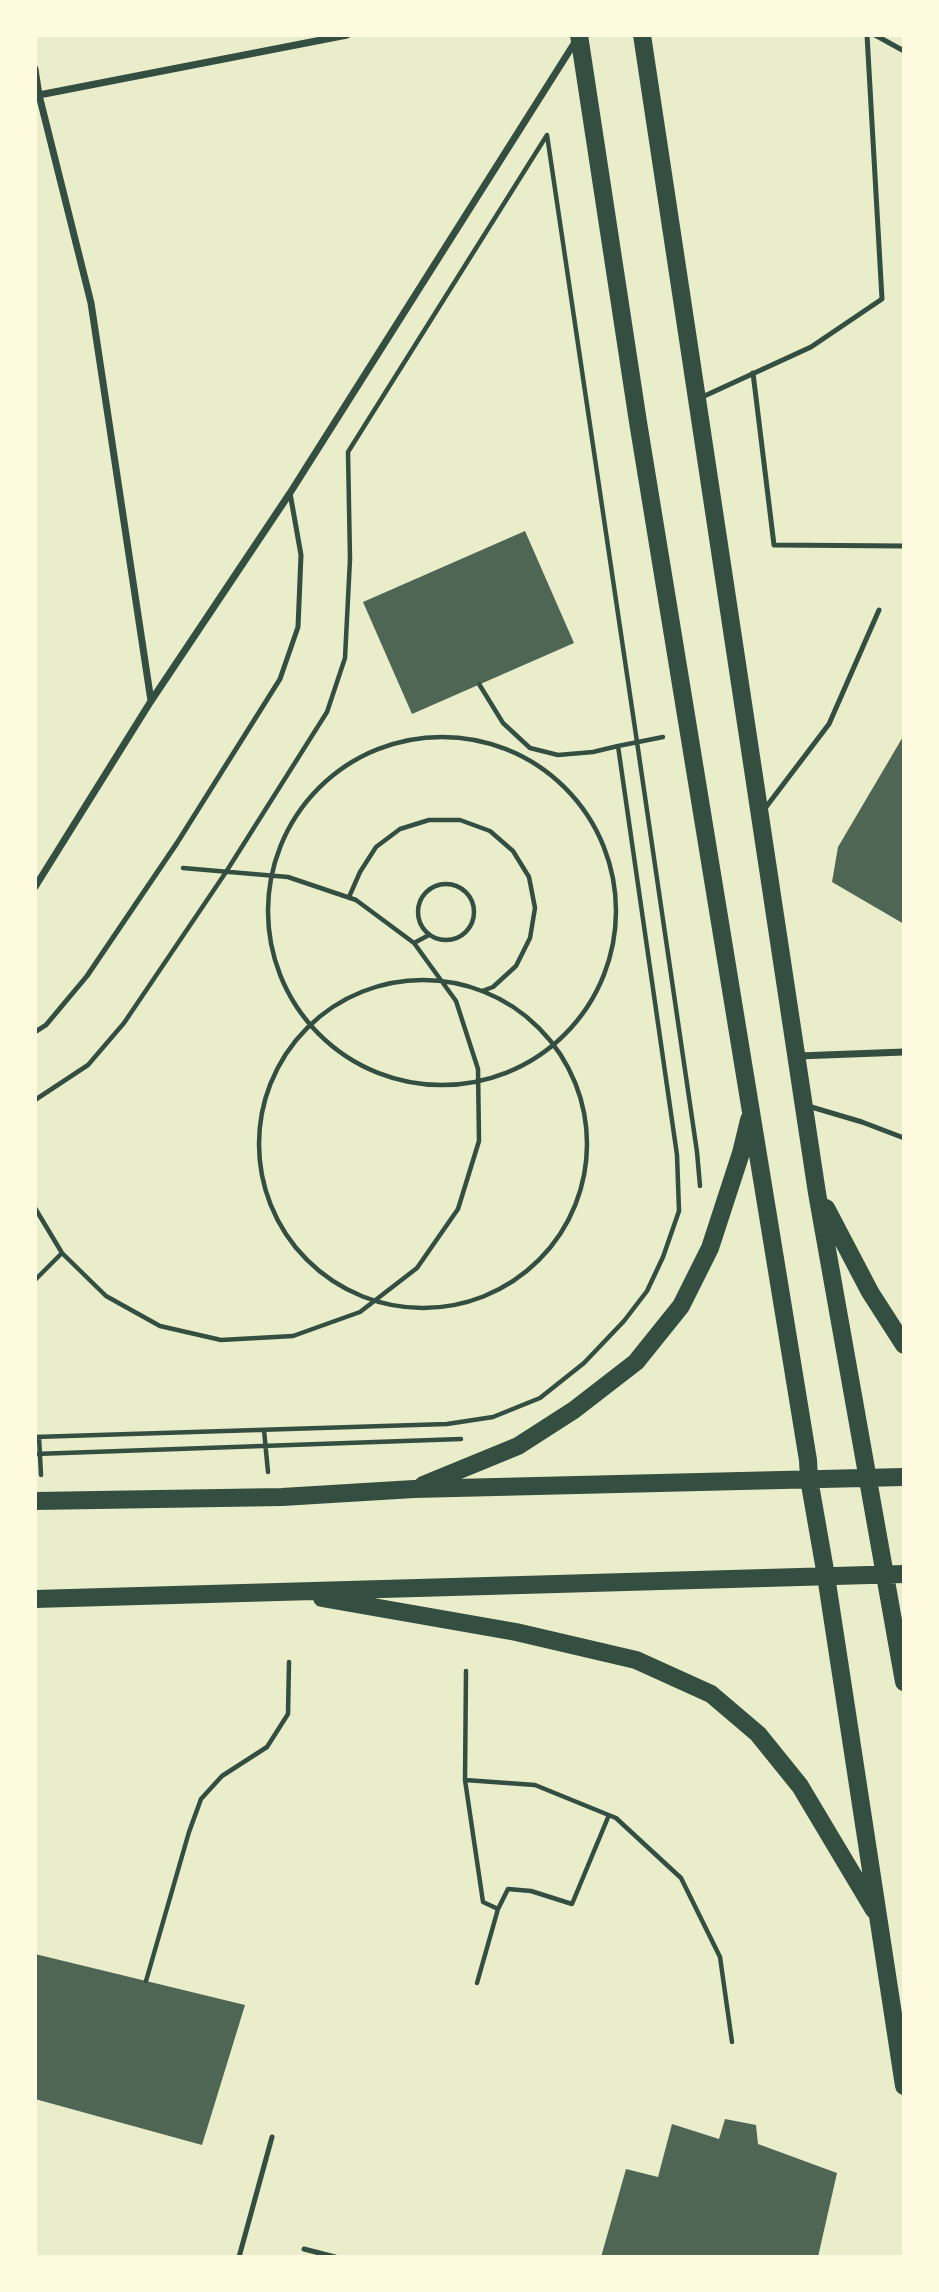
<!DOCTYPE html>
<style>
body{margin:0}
#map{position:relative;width:939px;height:2292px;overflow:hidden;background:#e9edc9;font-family:Lora,serif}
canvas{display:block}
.frame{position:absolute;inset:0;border:37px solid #fefae0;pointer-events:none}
</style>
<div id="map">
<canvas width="939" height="2292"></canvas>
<div class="frame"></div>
</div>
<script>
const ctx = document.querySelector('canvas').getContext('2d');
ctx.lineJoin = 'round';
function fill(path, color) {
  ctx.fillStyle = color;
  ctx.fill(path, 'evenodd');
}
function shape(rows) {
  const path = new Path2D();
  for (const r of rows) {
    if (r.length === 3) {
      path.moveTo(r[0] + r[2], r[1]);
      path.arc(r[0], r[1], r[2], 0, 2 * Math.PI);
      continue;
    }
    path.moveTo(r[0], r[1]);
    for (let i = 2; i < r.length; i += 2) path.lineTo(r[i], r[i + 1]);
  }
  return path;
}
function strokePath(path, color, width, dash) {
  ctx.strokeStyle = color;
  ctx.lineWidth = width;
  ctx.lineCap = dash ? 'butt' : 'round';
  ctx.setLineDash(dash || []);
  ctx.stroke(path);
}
const building = shape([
 [525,531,574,643,412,714,363,602],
 [904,735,904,924,832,882,838,847],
 [35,1954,245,2005,202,2145,35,2099],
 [725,2119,756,2125,758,2144,837,2173,818,2257,601,2257,626,2169,658,2177,672,2124,719,2139]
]);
const path = shape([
 [479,684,503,723,530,748,558,755,593,752,618,746],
 [442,911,174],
 [446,912,28],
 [349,897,360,872,376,847,400,829,429,820,460,820,490,831,513,851,529,877,535,908,530,938,516,966,493,987,482,991],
 [414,943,429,935],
 [423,1144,164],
 [35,1100,88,1065,124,1023,226,872,327,712,345,658,350,559,348,452,547,135,637,742,697,1152,700,1186],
 [35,1208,62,1253,106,1296,160,1326,221,1340,293,1336,360,1312,417,1268,458,1209,479,1141,478,1069,456,1001,414,943,356,900,288,877,183,868],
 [35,1280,62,1253],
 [264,1430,268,1472],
 [35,1437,447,1424,493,1417,540,1398,584,1363,624,1321,647,1291,663,1257,679,1211,677,1155,618,746,663,737],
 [39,1437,41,1475],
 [35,1454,461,1439],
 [466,1671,465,1780,483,1902,498,1909,477,1983],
 [465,1780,535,1785,616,1818,681,1878,720,1957,732,2042],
 [498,1909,508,1889,531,1891,572,1904,609,1815],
 [146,1981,189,1832,201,1799,222,1776,267,1747,288,1714,289,1662]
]);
const service = shape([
 [875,35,904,51],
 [753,373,774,545,904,546],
 [700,398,811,347,882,299,867,35],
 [763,811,829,724,879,610],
 [35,1032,46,1025,87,976,177,843,280,679,298,627,301,555,290,493],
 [808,1106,862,1122,904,1138],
 [304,2249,335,2257],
 [239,2257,272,2137]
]);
const minor = shape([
 [35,69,39,95,91,303,151,701],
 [39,95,347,35],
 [35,887,151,701,290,493,577,39],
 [798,1056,904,1052]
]);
const primary = shape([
 [579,35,638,422,808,1460,809,1479,826,1576,904,2086],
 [642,35,817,1193,904,1682],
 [826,1208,870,1292,904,1345],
 [423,1485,518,1446,574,1410,636,1362,681,1306,710,1248,741,1153,749,1120],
 [35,1501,282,1497,414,1489,904,1477],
 [322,1598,516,1632,636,1660,711,1694,758,1734,800,1786,874,1910],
 [35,1599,904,1574]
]);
fill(building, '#4f6655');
strokePath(path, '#344e41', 4.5);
strokePath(service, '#344e41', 5);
strokePath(minor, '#344e41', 7);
strokePath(primary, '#344e41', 18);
</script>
